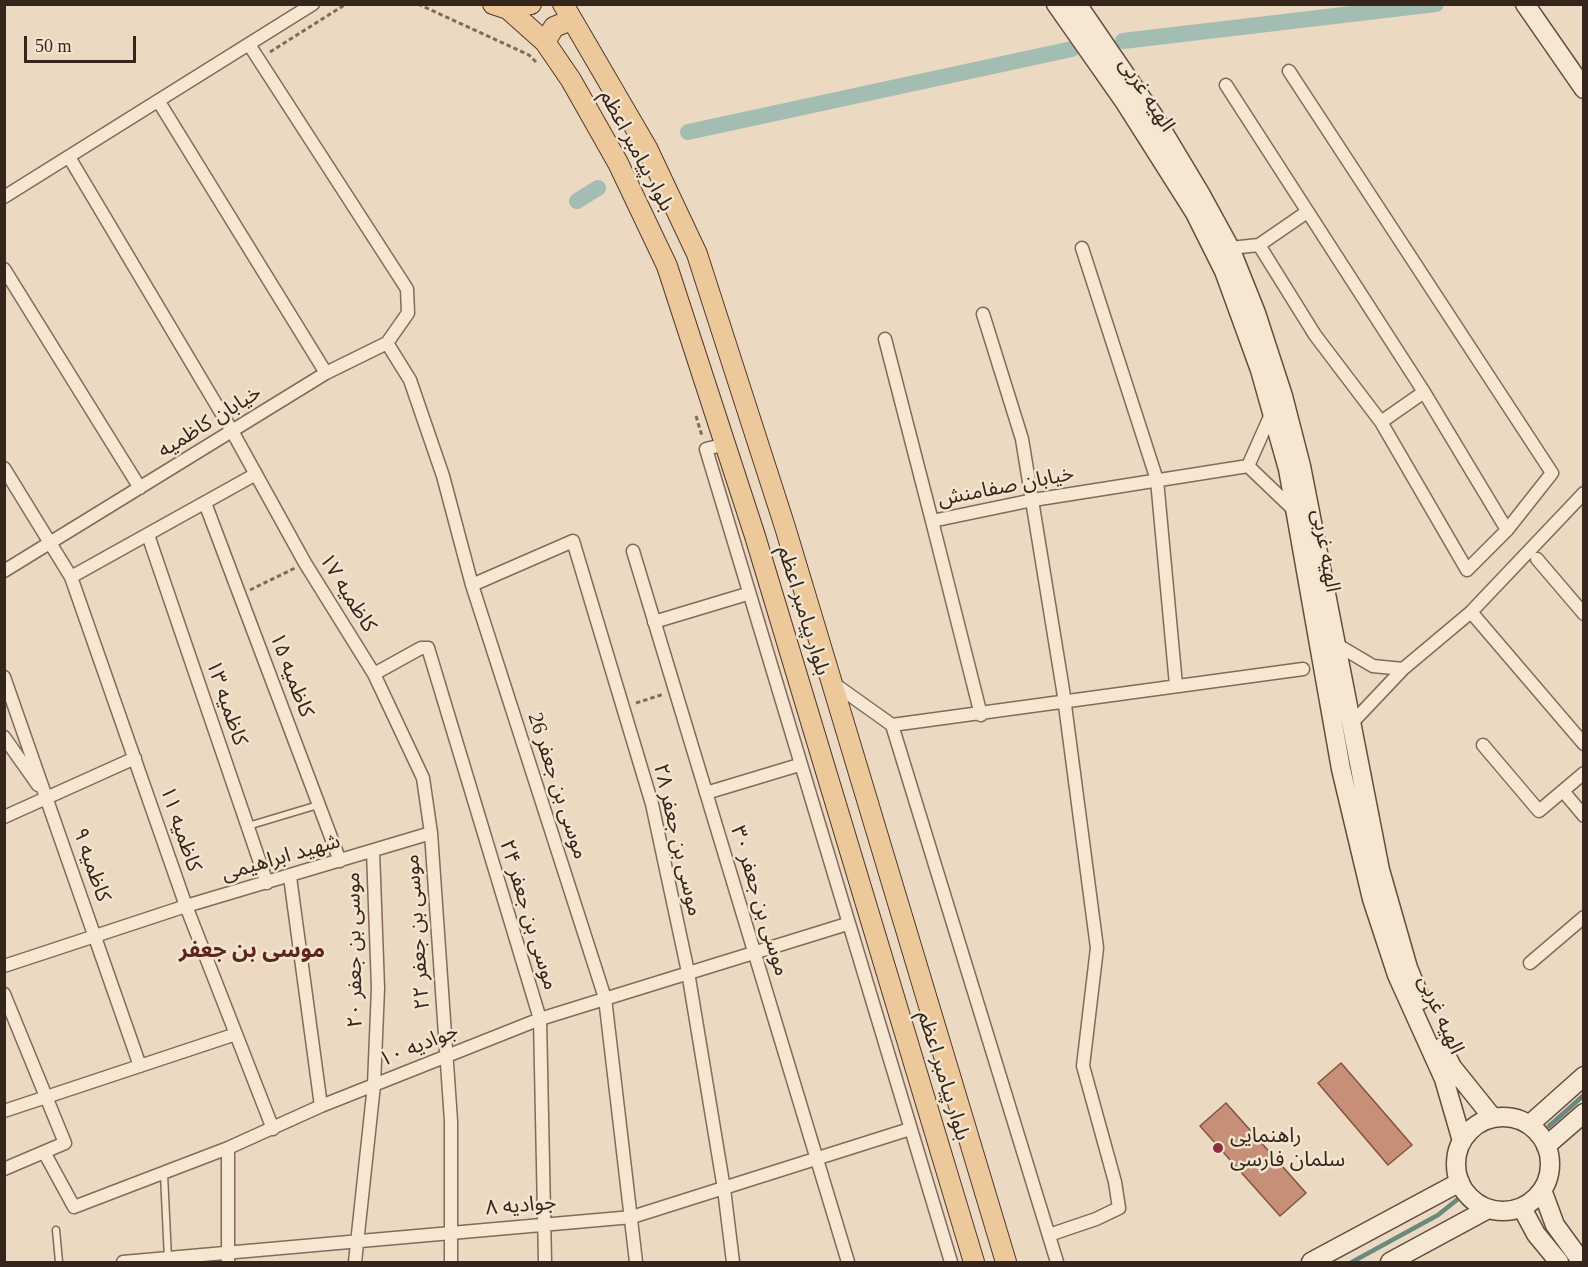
<!DOCTYPE html>
<meta charset="utf-8">
<style>
body{margin:0}
#map{position:relative;width:1588px;height:1267px;overflow:hidden;background:#ebd9c1;font-family:"Times New Roman",serif}
canvas{display:block}
.frame{position:absolute;inset:0;border:6px solid #34251d;pointer-events:none}
.scale{position:absolute;left:24px;top:36px;width:112px;height:27px;box-sizing:border-box;border:3px solid #34251d;border-top:0;padding-left:8px;font-size:18px;line-height:21px;white-space:nowrap;color:#34251d;-webkit-text-stroke:4px #f3e4d0;paint-order:stroke}
</style>
<div id="map">
<canvas width="1588" height="1267"></canvas>
<div class="frame"></div>
<div class="scale">50 m</div>
</div>
<script>
const ctx = document.querySelector('canvas').getContext('2d');
ctx.lineJoin = 'round';
function shape(rows) {
  const path = new Path2D();
  for (const r of rows) {
    if (r.length === 3) {
      path.moveTo(r[0] + r[2], r[1]);
      path.arc(r[0], r[1], r[2], 0, 2 * Math.PI);
      continue;
    }
    path.moveTo(r[0], r[1]);
    for (let i = 2; i < r.length; i += 2) path.lineTo(r[i], r[i + 1]);
  }
  return path;
}
function strokePath(path, color, width, dash) {
  ctx.strokeStyle = color;
  ctx.lineWidth = width;
  ctx.lineCap = dash ? 'butt' : 'round';
  ctx.setLineDash(dash || []);
  ctx.stroke(path);
}
function fill(path, color) {
  ctx.fillStyle = color;
  ctx.fill(path, 'evenodd');
}
function write(font, color, halo, rows, align = 'center') {
  ctx.font = font + ' "Times New Roman","Noto Sans Arabic",serif';
  ctx.lineWidth = 5;
  ctx.setLineDash([]);
  ctx.textBaseline = 'middle';
  ctx.strokeStyle = halo;
  ctx.fillStyle = color;
  for (const [text, x, y, turn = 0] of rows) {
    ctx.save();
    ctx.translate(x, y);
    ctx.rotate((+turn || 0) * Math.PI / 180);
    ctx.textAlign = isNaN(turn) ? turn : align;
    if (halo) ctx.strokeText(text, 0, 0);
    ctx.fillText(text, 0, 0);
    ctx.restore();
  }
}
const stream = shape([
 [1549,1126,1584,1095],
 [1352,1262,1438,1215,1458,1199]
]);
const canal = shape([
 [1123,41,1436,4],
 [688,132,1072,49],
 [577,201,598,188]
]);
const building = shape([
 [1341,1063,1412,1145,1388,1165,1318,1083,1341,1063],
 [1226,1103,1306,1193,1280,1216,1200,1126,1226,1103]
]);
const path = shape([
 [418,4,529,55,537,63],
 [270,52,346,4],
 [696,416,702,436],
 [250,590,295,568],
 [636,703,664,694]
]);
const lane = shape([
 [248,826,318,805],
 [164,1174,168,1259],
 [56,1230,59,1262]
]);
const street = shape([
 [1226,85,1424,392,1507,530],
 [159,102,326,373],
 [69,157,232,431,305,563,374,674,423,778,431,833,451,1121,451,1262],
 [4,197,313,4],
 [1259,245,1315,335,1381,422,1467,570,1507,530,1552,473,1289,71],
 [1082,248,1157,480,1176,685],
 [1230,248,1259,245,1307,212],
 [4,269,140,488],
 [983,314,1022,439,1063,690,1097,948,1083,1066,1115,1182,1119,1208,1096,1219,1049,1235],
 [885,339,932,521],
 [387,343,410,380,443,476,472,585,605,998,636,1262],
 [1381,422,1424,392],
 [726,444,706,449,951,1262],
 [1248,466,1295,511],
 [1248,466,1272,412],
 [4,468,71,577,186,906,273,1129],
 [205,503,340,861],
 [148,535,267,883],
 [633,551,848,1262],
 [1537,559,1584,614],
 [4,571,326,373,387,343,408,313,407,289,250,46],
 [71,577,256,474],
 [472,585,573,541,652,804,688,972,724,1189,733,1262],
 [1471,612,1584,744],
 [654,622,747,594],
 [1334,643,1373,666,1403,669,1350,725],
 [1403,669,1471,612,1584,493],
 [374,674,421,648,428,648,540,1019,545,1262],
 [4,677,140,1066],
 [833,683,892,725,1303,669],
 [981,715,932,521,1033,500,1248,466],
 [892,725,1057,1262],
 [4,737,38,785],
 [1483,745,1539,811,1584,773],
 [1563,791,1584,816],
 [706,793,799,765],
 [4,817,135,758],
 [290,877,321,1106],
 [1530,963,1584,917],
 [4,966,186,906,431,833],
 [4,994,65,1143,4,1169],
 [4,1111,236,1034],
 [228,1148,228,1262],
 [44,1152,74,1207,228,1148,321,1106,540,1019,847,924],
 [123,1262,632,1217,910,1129],
 [355,1262,374,1085,378,988,373,851]
]);
const secondary = shape([
 [1056,4,1124,101,1195,213,1224,271,1260,370,1288,469,1341,769,1372,899,1397,975,1444,1079,1462,1141],
 [1077,4,1153,115,1201,195,1230,248,1256,313,1283,396,1301,466,1380,870,1408,968,1421,1000],
 [1525,4,1584,89],
 [1442,1047,1452,1067,1493,1118],
 [1503,1164,47],
 [1529,1125,1584,1076],
 [1546,1146,1584,1113],
 [1542,1190,1555,1225,1582,1262],
 [1522,1208,1536,1234,1559,1262],
 [1311,1262,1460,1182],
 [1390,1262,1488,1209]
]);
const primary = shape([
 [493,4,508,9,531,4],
 [563,4,647,148,697,254,785,527,1006,1262],
 [508,9,545,42,571,80,618,163,667,266,755,536,974,1262],
 [545,42,554,27,571,20]
]);
const markers = [
 [1218,1148,6,"#8e2d3b"]
];
const streetNames = [
 ["الهیه غربی",1146,95,57],
 ["بلوار پیامبر اعظم",636,151,62],
 ["خیابان کاظمیه",210,422,-32],
 ["خیابان صفامنش",1006,487,-11],
 ["الهیه غربی",1325,551,80],
 ["کاظمیه ۱۷",347,593,58],
 ["بلوار پیامبر اعظم",803,611,73],
 ["کاظمیه ۱۵",291,675,69],
 ["کاظمیه ۱۳",226,703,71],
 ["موسی بن جعفر 26",557,786,72],
 ["کاظمیه ۱۱",180,829,71],
 ["موسی بن جعفر ۲۸",677,840,77],
 ["شهید ابراهیمی",281,858,-16],
 ["کاظمیه ۹",91,865,71],
 ["موسی بن جعفر ۳۰",759,901,73],
 ["موسی بن جعفر ۲۴",528,915,73],
 ["موسی بن جعفر ۲۲",418,932,-94],
 ["موسی بن جعفر ۲۰",355,950,-91],
 ["الهیه غربی",1440,1015,66],
 ["جوادیه ۱۰",419,1046,-22],
 ["بلوار پیامبر اعظم",943,1076,73],
 ["جوادیه ۸",521,1206,-5]
];
const poiNames = [
 ["راهنمایی",1230,1136],
 ["سلمان فارسی",1230,1160]
];
const neighbourhoodNames = [
 ["موسی بن جعفر",252,951]
];
strokePath(stream, '#6b8a7f', 4.5);
strokePath(canal, '#a3bdb2', 16);
fill(building, '#c78f78');
strokePath(building, '#815241', 1.5);
strokePath(lane, '#836a5a', 9);
strokePath(street, '#836a5a', 15);
strokePath(secondary, '#654c3d', 21);
strokePath(primary, '#51392e', 22);
strokePath(path, '#836a5a', 3, [4.5, 3]);
strokePath(lane, '#f6e7d3', 6);
strokePath(street, '#f6e7d3', 12);
strokePath(secondary, '#f6e7d3', 18);
strokePath(primary, '#edc89a', 20);
for (const [x, y, r, color] of markers) {
  const dot = new Path2D();
  dot.arc(x, y, r, 0, 2 * Math.PI);
  ctx.fillStyle = color;
  ctx.fill(dot);
  strokePath(dot, '#f3e4d0', 2);
}
write('21px', '#34251d', '#f3e4d0', streetNames);
write('21px', '#34251d', '#f3e4d0', poiNames, 'left');
write('bold 22px', '#5e241f', '#f3e4d0', neighbourhoodNames);
</script>
